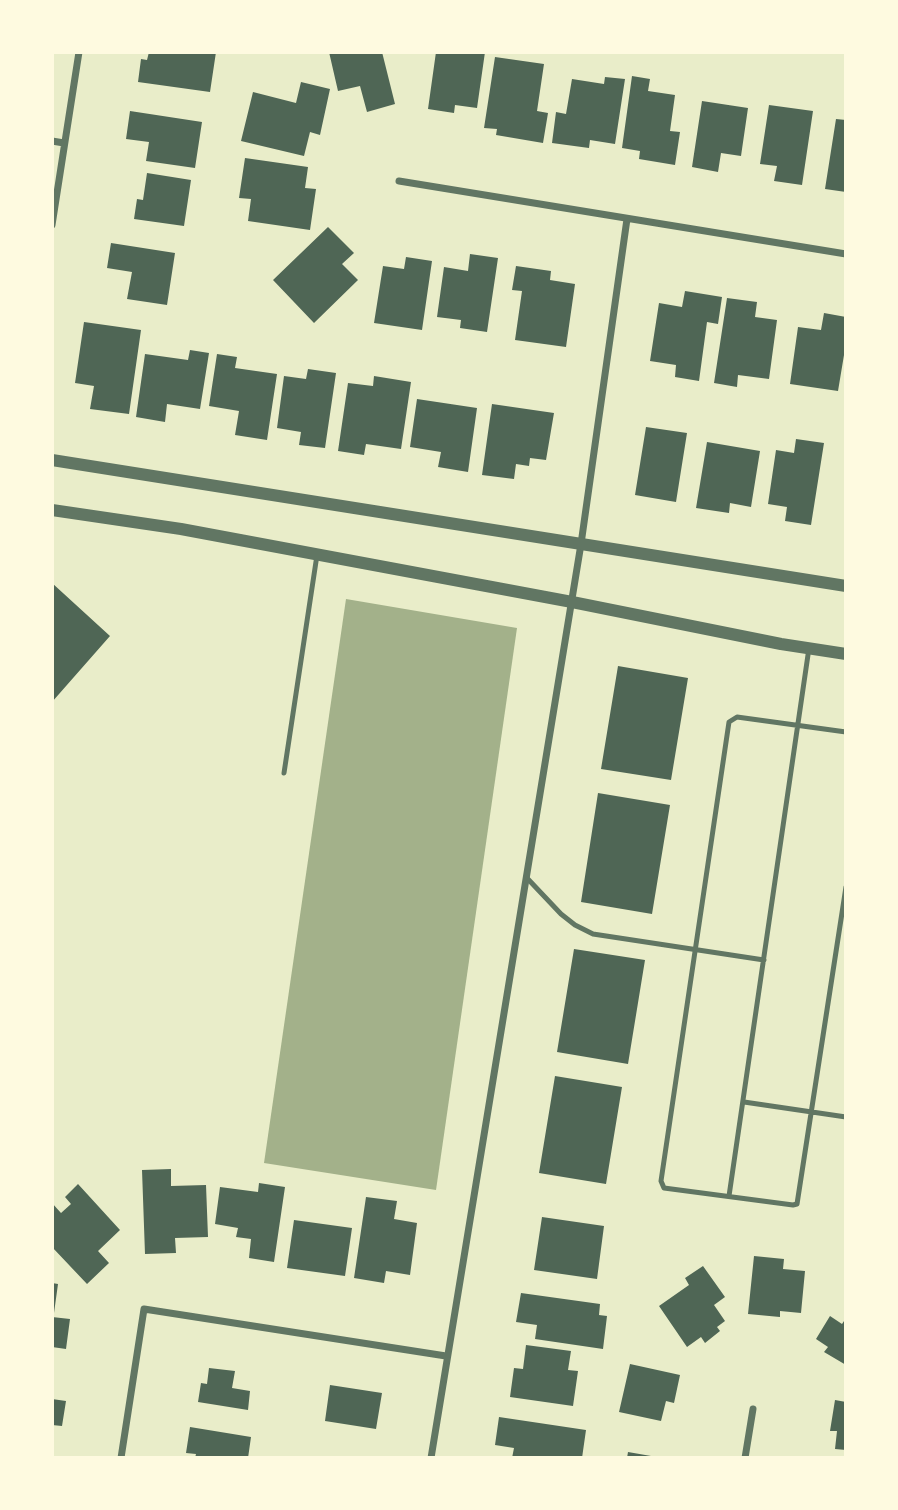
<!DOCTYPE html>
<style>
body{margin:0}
#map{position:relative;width:898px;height:1510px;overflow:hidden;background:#e9edc9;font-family:"Varela Round",sans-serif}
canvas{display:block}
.frame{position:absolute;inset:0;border:54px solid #fefae0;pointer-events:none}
</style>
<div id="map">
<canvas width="898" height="1510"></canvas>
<div class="frame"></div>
</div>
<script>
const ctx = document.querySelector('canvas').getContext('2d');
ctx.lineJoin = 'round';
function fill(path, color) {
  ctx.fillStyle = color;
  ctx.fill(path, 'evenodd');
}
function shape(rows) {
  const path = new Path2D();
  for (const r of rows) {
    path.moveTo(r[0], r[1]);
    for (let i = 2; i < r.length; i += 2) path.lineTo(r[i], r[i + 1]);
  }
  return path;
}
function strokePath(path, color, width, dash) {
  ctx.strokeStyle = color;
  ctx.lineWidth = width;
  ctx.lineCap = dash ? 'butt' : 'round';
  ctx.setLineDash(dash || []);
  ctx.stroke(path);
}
const water = shape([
 [346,599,517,628,436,1190,264,1163]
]);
const building = shape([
 [149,52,216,52,210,92,138,82,141,59,147,60],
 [329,52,382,52,395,104,367,112,360,86,338,91],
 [436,52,485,52,477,108,455,105,454,113,428,109],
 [495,57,544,64,537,111,548,113,543,143,496,135,497,129,484,128],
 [632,76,650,79,648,91,675,95,670,131,680,132,675,165,639,159,640,151,622,148],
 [605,77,625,79,615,144,590,140,589,148,552,143,556,112,566,114,572,79,604,84],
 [301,82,330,89,320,135,310,132,304,156,241,141,253,92,296,103],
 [702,101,748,108,741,156,721,153,718,172,692,167],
 [769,105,813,111,802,185,774,181,777,166,760,164],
 [130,111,202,122,195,168,146,161,149,142,126,139],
 [836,119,846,120,846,192,825,189],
 [245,158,308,167,305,188,316,189,310,230,248,221,251,199,239,198],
 [147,173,191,180,184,226,134,219,137,199,143,200],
 [328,227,354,253,342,264,358,280,314,323,273,280],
 [111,243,175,253,167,305,127,299,132,272,107,268],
 [470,254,498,258,487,332,460,328,461,320,437,317,444,267,468,271],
 [406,257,432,261,422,330,374,323,383,266,404,269],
 [516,266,551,271,550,280,575,284,566,347,515,340,522,291,512,290],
 [685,291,722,297,718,324,707,322,699,381,675,377,676,365,650,361,659,303,682,307],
 [727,298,757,302,755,317,777,320,769,379,738,375,737,387,714,383],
 [824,313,846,317,846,343,838,391,790,384,798,327,821,330],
 [84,322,141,330,129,414,90,409,94,386,75,383],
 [190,350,209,353,200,409,167,404,165,422,136,417,145,354,188,360],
 [217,354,237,357,235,368,277,374,267,440,235,435,239,411,209,406],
 [308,369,336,373,325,448,299,445,301,432,277,428,284,376,306,379],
 [374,376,411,382,401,449,366,444,364,455,338,451,348,383,373,386],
 [417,399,477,408,468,472,438,467,441,452,410,447],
 [492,404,554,413,546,460,530,458,529,466,516,464,514,479,482,475],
 [646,427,687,433,676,502,635,495],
 [796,439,824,443,811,525,785,521,787,507,768,504,776,450,794,453],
 [707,442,760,451,751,507,730,503,729,513,696,508],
 [52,583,110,636,52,702],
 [618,666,688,678,671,780,601,769],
 [598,793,670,805,652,914,581,902],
 [574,949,645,960,628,1064,557,1052],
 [555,1076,622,1087,606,1184,539,1173],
 [171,1169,171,1186,206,1185,208,1237,175,1238,176,1253,145,1254,142,1170],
 [259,1183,285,1187,274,1262,249,1258,251,1239,236,1237,238,1228,215,1224,220,1187,258,1192],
 [78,1184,120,1230,98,1251,109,1263,87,1284,52,1247,52,1203,61,1213,71,1204,65,1197],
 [366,1197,397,1201,394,1219,417,1223,410,1275,386,1271,384,1283,354,1278],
 [542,1217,604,1226,597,1279,534,1270],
 [294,1220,352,1228,345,1276,287,1268],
 [754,1256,784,1259,783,1269,805,1271,801,1313,780,1311,780,1317,748,1314],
 [703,1266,725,1297,714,1305,725,1321,717,1327,720,1331,705,1343,701,1337,687,1347,659,1306,689,1285,685,1278],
 [52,1283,58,1284,54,1313,52,1313],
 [521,1293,600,1304,599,1315,607,1316,603,1349,535,1339,537,1325,516,1322],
 [830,1316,842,1324,846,1318,846,1365,824,1352,828,1347,816,1339],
 [52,1317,70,1319,66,1349,52,1347],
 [526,1345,571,1351,568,1370,578,1371,573,1406,510,1397,514,1368,523,1369],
 [630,1364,680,1375,674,1403,666,1401,661,1421,619,1412],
 [209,1368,235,1371,232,1388,250,1391,248,1410,198,1402,201,1383,207,1384],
 [330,1385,382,1393,376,1429,325,1421],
 [52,1399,66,1401,62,1426,52,1425],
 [835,1400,846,1402,846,1450,835,1449,837,1431,830,1431],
 [499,1417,586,1430,582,1458,512,1458,514,1448,495,1445],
 [190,1427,251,1437,248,1458,195,1458,196,1454,186,1453],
 [628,1452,651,1456,651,1458,627,1458]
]);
const service = shape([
 [846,732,737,717,729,722,661,1181,664,1188,793,1205,797,1204,846,887],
 [284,773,317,555],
 [526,877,561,914,575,925,593,934,764,960],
 [744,1102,846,1117],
 [729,1196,809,648]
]);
const minor = shape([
 [52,141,64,143],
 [399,181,846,254],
 [52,225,79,52],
 [121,1458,144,1309,446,1356],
 [431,1458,581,544,627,219],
 [745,1458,753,1409]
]);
const tertiary = shape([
 [52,460,846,586],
 [52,510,181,529,572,602,781,644,846,654]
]);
fill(water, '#a3b18a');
fill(building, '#4f6655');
strokePath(service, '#617663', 5);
strokePath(minor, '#617663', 7);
strokePath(tertiary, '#617663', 12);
</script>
